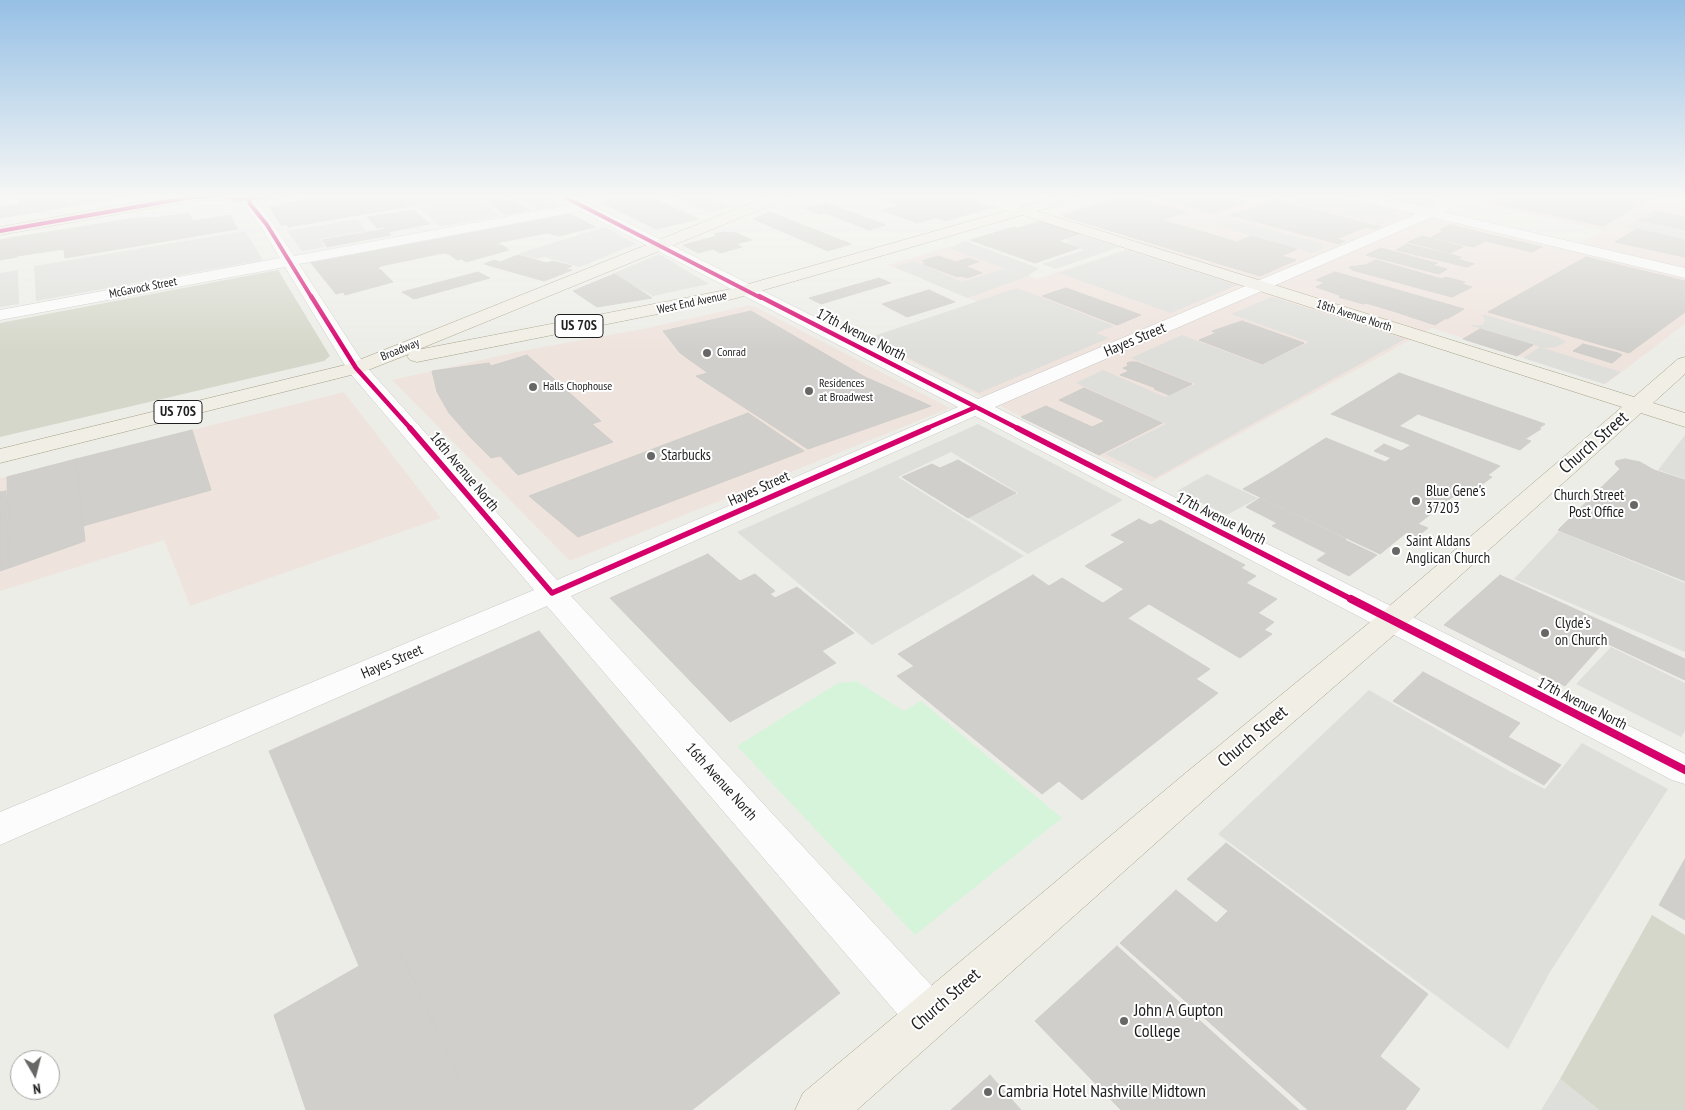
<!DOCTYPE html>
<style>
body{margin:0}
#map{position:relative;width:1685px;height:1110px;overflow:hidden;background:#edede8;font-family:"PT Sans Narrow",sans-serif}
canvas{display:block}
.north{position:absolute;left:10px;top:1050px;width:50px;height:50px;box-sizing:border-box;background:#fff;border:1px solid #a5a5a5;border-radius:50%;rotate:172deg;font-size:14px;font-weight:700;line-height:20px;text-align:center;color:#1f1f1f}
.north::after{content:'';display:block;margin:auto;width:18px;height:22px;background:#676765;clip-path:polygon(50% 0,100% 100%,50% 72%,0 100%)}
</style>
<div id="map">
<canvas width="1685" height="1110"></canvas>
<div class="north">N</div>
</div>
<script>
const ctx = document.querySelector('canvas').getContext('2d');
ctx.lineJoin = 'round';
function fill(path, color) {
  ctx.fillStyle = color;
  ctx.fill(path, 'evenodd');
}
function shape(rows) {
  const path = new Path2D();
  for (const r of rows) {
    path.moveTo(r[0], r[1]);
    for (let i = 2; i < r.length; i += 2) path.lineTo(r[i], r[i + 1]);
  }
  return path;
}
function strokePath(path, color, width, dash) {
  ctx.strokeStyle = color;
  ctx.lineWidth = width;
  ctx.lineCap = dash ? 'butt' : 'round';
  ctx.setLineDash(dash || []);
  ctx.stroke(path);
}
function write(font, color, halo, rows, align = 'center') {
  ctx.font = font + ' "PT Sans Narrow",sans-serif';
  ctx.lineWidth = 4;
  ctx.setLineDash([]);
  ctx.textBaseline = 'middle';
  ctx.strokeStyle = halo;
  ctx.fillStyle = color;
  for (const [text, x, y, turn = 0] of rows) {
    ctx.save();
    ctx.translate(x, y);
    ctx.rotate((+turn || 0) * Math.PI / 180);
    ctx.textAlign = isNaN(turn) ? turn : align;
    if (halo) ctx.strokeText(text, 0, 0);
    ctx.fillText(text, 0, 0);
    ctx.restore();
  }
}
const commercial = shape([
 [1121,195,1335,195,1685,278,1685,324,1606,384,1432,328,1152,482,869,340,978,302,888,265,949,247,1037,279,1146,243,1056,214],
 [1489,195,1685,195,1685,268,1580,243,1604,231,1482,203,1495,197],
 [749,305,758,308,950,408,570,561,392,380,521,351,648,328],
 [344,392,441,518,190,606,164,540,0,591,0,478]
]);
const construction = shape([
 [278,270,330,356,324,361,0,437,0,323],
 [1652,915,1685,935,1685,1110,1599,1110,1560,1079]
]);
const park = shape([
 [856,681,904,711,921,701,1062,818,915,935,737,746,838,683]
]);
const parking = shape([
 [529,195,546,195,563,205,535,210,517,198],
 [664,195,706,195,730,207,710,213],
 [1294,195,1331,195,1393,210,1398,215,1380,224,1289,201,1300,198],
 [1375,195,1447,195,1448,196,1421,206],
 [477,196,500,216,440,227,417,206],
 [357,219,367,231,320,239,325,247,302,251,287,231],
 [1638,220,1685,230,1685,240,1627,227],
 [1226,221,1241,222,1320,243,1324,248,1312,253,1223,227,1218,224],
 [605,227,636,244,580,267,544,257,537,259,517,254],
 [245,231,263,260,36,301,34,266],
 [1080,235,1119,247,1056,269,1042,264,1084,250,1065,243,1070,241,1067,239],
 [965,241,1039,268,1027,277,949,248],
 [1126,250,1237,285,1171,313,1059,273],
 [659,254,709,284,653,296,612,274],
 [914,261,962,282,1004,269,1026,277,967,298,895,267],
 [18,270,19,304,0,307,0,273],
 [1017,288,1114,326,1096,333,1109,338,979,393,868,338],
 [1272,297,1405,339,1155,478,1105,454,1166,424,1076,383,1103,370,1165,397,1195,384,1131,358,1182,335,1261,365,1309,342,1231,314],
 [1482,314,1558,337,1566,342,1556,347,1543,348,1621,372,1604,384,1523,358,1540,347,1469,325,1483,325,1485,320],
 [978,424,1123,500,1028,554,969,518,1018,493,951,452,898,477,1024,556,872,645,737,532],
 [1685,435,1685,479,1658,470],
 [1207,474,1258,498,1227,515,1177,491],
 [1559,531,1685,583,1685,652,1514,579],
 [1611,647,1685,683,1685,731,1681,737,1576,684],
 [1369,690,1511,772,1545,789,1582,743,1668,789,1550,972,1508,1049,1218,834],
 [1560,1079,1599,1110,1541,1110]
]);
const building = shape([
 [19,195,139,195,0,218,0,207,19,204,19,195],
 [321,195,422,195,428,200,281,225,269,207,321,195],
 [422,195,476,195,288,227,287,224,428,200,422,195],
 [498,195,527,195,488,202,482,198,498,195],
 [634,195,646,195,699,219,656,229,600,202,634,195],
 [897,195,958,195,993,207,946,221,882,199,897,195],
 [1147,195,1228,195,1225,196,1248,202,1213,213,1147,195],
 [1511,195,1656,195,1603,226,1495,203,1511,195],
 [1128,196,1186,212,1162,220,1237,242,1251,236,1297,249,1281,256,1296,260,1260,276,1062,216,1128,196],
 [514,199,530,210,505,215,490,203,514,199],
 [1274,200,1381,227,1375,229,1366,227,1336,239,1345,241,1339,244,1231,215,1274,200],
 [826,203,886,225,869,230,825,213,820,214,804,208,826,203],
 [900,205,935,218,917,223,882,210,900,205],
 [414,210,430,224,388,232,383,227,377,228,367,217,414,210],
 [1655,211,1685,217,1685,230,1638,220,1643,217,1648,219,1653,216,1649,215,1655,211],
 [770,212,851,244,828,251,753,219,770,212],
 [189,213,193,221,230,215,238,229,65,258,61,230,142,217,154,218,189,213],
 [571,214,595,227,559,236,547,233,501,242,497,245,502,245,509,250,466,262,462,259,457,260,449,254,443,253,381,266,377,269,381,270,393,282,345,295,343,292,336,294,311,263,571,214],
 [1039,221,1080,234,1058,241,1018,228,1039,221],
 [1450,225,1542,247,1532,252,1440,230,1450,225],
 [1014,227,1058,241,1079,248,1035,263,970,240,1014,227],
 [385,229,391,235,327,247,322,240,385,229],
 [1637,229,1685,240,1685,257,1615,242,1637,229],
 [61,230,64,249,17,256,15,237,61,230],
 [1444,231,1466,236,1465,237,1484,242,1473,247,1432,237,1444,231],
 [725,232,728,233,734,232,752,240,736,244,742,247,720,253,713,249,698,253,683,245,717,236,714,234,725,232],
 [1422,236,1457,245,1463,247,1450,253,1408,242,1422,236],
 [15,237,17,257,0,260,0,240,15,237],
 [1407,244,1461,257,1457,259,1474,264,1467,267,1396,250,1407,244],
 [1381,248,1432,262,1437,263,1432,265,1447,269,1439,274,1366,255,1381,248],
 [518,255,547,263,552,261,572,266,566,269,572,270,544,281,484,264,494,260,500,262,518,255],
 [938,256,956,262,969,258,979,262,965,266,982,273,967,278,962,276,958,277,923,264,927,262,922,261,938,256],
 [1586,257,1685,281,1685,312,1629,353,1488,312,1586,257],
 [1376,260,1442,279,1445,277,1465,282,1462,284,1472,287,1452,297,1352,270,1349,267,1365,265,1376,260],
 [478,272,490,278,414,299,402,292,478,272],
 [1335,272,1464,309,1447,319,1316,280,1335,272],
 [614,274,629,283,652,298,597,307,573,291,614,274],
 [879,278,891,283,821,304,809,298,879,278],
 [1324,283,1328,284,1406,307,1396,312,1366,303,1363,304,1339,297,1342,296,1316,287,1324,283],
 [1066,288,1141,315,1117,325,1042,296,1066,288],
 [929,290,955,302,907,317,882,304,929,290],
 [1406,307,1407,307,1446,318,1435,325,1396,312,1406,307],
 [751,311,865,377,931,406,808,449,696,376,708,373,680,353,663,331,751,311],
 [1242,321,1304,343,1262,364,1199,340,1216,333,1212,331,1242,321],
 [1480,329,1533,345,1517,356,1463,339,1480,329],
 [1583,344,1618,353,1622,355,1612,363,1573,351,1583,344],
 [527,355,601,421,592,424,613,442,518,475,500,456,491,458,471,438,449,413,437,392,432,371,489,363,491,366,527,355],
 [1130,362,1137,362,1192,384,1169,395,1154,389,1156,388,1120,375,1129,371,1123,368,1128,366,1127,363,1130,362],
 [1399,373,1545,424,1539,428,1541,429,1525,439,1531,441,1520,450,1418,414,1399,426,1500,466,1488,475,1331,414,1399,373],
 [1084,388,1162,423,1099,455,1021,417,1046,406,1092,427,1105,421,1059,400,1084,388],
 [748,413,804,451,578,537,529,496,748,413],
 [192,430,211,490,83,526,76,459,192,430],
 [1326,438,1459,492,1418,524,1428,528,1417,537,1272,472,1326,438],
 [1384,444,1401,451,1411,445,1492,477,1468,495,1385,462,1391,458,1374,451,1384,444],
 [76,459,85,541,9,568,7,477,76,459],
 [1625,459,1640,462,1654,470,1685,480,1685,581,1558,530,1620,469,1615,464,1616,461,1625,459],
 [958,460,1016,493,968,518,902,477,932,464,940,468,958,460],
 [1272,472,1407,532,1380,554,1243,489,1272,472],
 [6,491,9,568,0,571,0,492,6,491],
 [1260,498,1346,539,1326,553,1272,526,1277,523,1246,507,1260,498],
 [1139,519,1151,525,1160,520,1245,565,1241,568,1256,576,1246,583,1277,599,1258,613,1274,622,1264,630,1272,634,1240,658,1149,604,1128,618,1103,603,1124,589,1085,566,1125,542,1111,535,1139,519],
 [1345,540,1377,555,1349,576,1317,560,1345,540],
 [708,554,740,581,755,574,775,591,770,594,775,598,797,587,854,633,822,651,836,663,730,722,610,598,708,554],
 [1033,575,1049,586,1062,578,1210,669,1196,679,1218,693,1082,800,1059,781,1042,794,897,676,914,666,898,654,1033,575],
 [1500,575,1685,659,1685,680,1604,642,1565,686,1444,625,1500,575],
 [539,631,669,787,359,966,269,751,539,631],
 [1423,672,1520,723,1508,737,1561,765,1544,785,1393,701,1423,672],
 [669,787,840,993,692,1110,473,1110,397,944,669,787],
 [1226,843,1428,994,1380,1056,1216,923,1228,911,1187,879,1226,843],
 [1685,859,1685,920,1659,905,1685,859],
 [1176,890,1420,1089,1405,1110,1308,1110,1120,943,1176,890],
 [397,944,473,1110,306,1110,274,1015,397,944],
 [1117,946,1299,1110,1121,1110,1035,1021,1117,946],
 [990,1075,1021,1110,951,1110,990,1075]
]);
const minor = shape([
 [247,195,254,196,257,203,272,222,294,256,570,205,555,195,572,195,978,399,1416,214,1350,198,1349,195,1374,195,1429,208,1460,195,1478,195,1444,212,1685,268,1685,278,1432,217,995,407,1685,754,1685,784,1672,780,975,416,571,596,944,999,951,1015,944,1031,928,1038,912,1031,547,606,0,845,0,812,534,590,349,372,285,267,0,320,0,310,280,258,261,227,243,204,242,199,247,195],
 [581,211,958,407,557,580,364,364,299,264,581,211],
 [968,195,989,195,1028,208,1030,211,1023,215,1018,214,969,198,968,195]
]);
const major = shape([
 [178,195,287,195,281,199,239,203,219,200,192,201,0,235,0,227,178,195],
 [771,195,790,195,789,198,417,350,731,289,1062,195,1084,195,1083,198,1037,211,1634,397,1678,359,1685,357,1685,374,1653,403,1685,413,1685,427,1641,413,1402,628,1214,791,857,1110,795,1110,803,1093,1188,771,1380,614,1622,407,1022,215,733,299,417,362,410,360,407,356,409,354,363,372,0,463,0,449,349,364,771,195]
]);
const cyclewayFar3 = shape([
 [215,195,239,199,281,195],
 [561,195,761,298],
 [249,199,250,204,267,225,312,298],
 [0,231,192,197,217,196]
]);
const cyclewayFar2 = shape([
 [311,296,356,368,411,429],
 [759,296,1019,429],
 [925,429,976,407]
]);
const cyclewayFar1 = shape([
 [410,428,552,593,928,428],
 [1017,428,1353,600]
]);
const cycleway = shape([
 [1351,599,1685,770]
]);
const markers = [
 [707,353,5,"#676765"],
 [533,387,5,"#676765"],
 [809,391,5,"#676765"],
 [651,456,5,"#676765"],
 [1416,501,5,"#676765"],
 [1634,505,5,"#676765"],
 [1396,551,5,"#676765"],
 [1545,633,5,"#676765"],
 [1124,1021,5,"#676765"],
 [988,1092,5,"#676765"]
];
const farStreetnames = [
 ["McGavock Street",143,288,-11],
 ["West End Avenue",692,303,-12],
 ["18th Avenue North",1354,316,18],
 ["Broadway",400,350,-22]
];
const farPoinames = [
 ["Conrad",717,353],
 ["Residences",819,384],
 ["at Broadwest",819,398],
 ["Halls Chophouse",543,387]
];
const shields = [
 [579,326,48],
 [178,412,48]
];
const shieldNames = [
 ["US 70S",579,326],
 ["US 70S",178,412]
];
const streetNames = [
 ["17th Avenue North",861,335,27],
 ["Hayes Street",1135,340,-23],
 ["16th Avenue North",464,472,50],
 ["Hayes Street",759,489,-24],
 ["17th Avenue North",1221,519,27],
 ["Hayes Street",392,662,-23],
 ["17th Avenue North",1582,704,27],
 ["16th Avenue North",721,782,48]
];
const poiNames = [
 ["Starbucks",661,456],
 ["Blue Gene's",1426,492],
 ["37203",1426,509],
 ["Church Street",1624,496,"right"],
 ["Post Office",1624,513,"right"],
 ["Saint Aldans",1406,542],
 ["Anglican Church",1406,559],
 ["Clyde's",1555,624],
 ["on Church",1555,641]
];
const nearStreetnames = [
 ["Church Street",1594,443,-41],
 ["Church Street",1253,737,-40],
 ["Church Street",946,1000,-41]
];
const nearPoinames = [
 ["John A Gupton",1134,1011],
 ["College",1134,1032],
 ["Cambria Hotel Nashville Midtown",998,1092]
];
fill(commercial, '#efe3dd');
fill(construction, '#d5d7ca');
fill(park, '#d5f4da');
fill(parking, '#dededb');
fill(building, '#d0cfcb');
strokePath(building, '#d0cec9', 1);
strokePath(minor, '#c6c6c4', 1);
strokePath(major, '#a49f84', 1);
fill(minor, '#fcfcfc');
fill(major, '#f1eee5');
strokePath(cyclewayFar3, '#d6006c', 4);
strokePath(cyclewayFar2, '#d6006c', 4.5);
strokePath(cyclewayFar1, '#d6006c', 5.5);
strokePath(cycleway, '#d6006c', 8);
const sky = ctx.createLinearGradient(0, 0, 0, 351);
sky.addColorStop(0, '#96c0e5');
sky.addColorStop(0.56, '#f7f7f5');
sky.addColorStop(1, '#f7f7f500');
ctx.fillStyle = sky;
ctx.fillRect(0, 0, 1685, 351);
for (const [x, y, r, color] of markers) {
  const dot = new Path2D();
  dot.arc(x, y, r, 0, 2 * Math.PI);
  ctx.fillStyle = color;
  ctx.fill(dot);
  strokePath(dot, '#fff', 2);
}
write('12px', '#1f1f1f', '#fff', farStreetnames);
write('12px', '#1f1f1f', '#fff', farPoinames, 'left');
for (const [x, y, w] of shields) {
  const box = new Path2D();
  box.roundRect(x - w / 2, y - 11.5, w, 23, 4);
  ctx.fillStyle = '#fff';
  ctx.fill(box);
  strokePath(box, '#1f1f1f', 1);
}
write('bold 14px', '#1f1f1f', null, shieldNames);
write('15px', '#1f1f1f', '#fff', streetNames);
write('15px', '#1f1f1f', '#fff', poiNames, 'left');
write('18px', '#1f1f1f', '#fff', nearStreetnames);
write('18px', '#1f1f1f', '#fff', nearPoinames, 'left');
</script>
